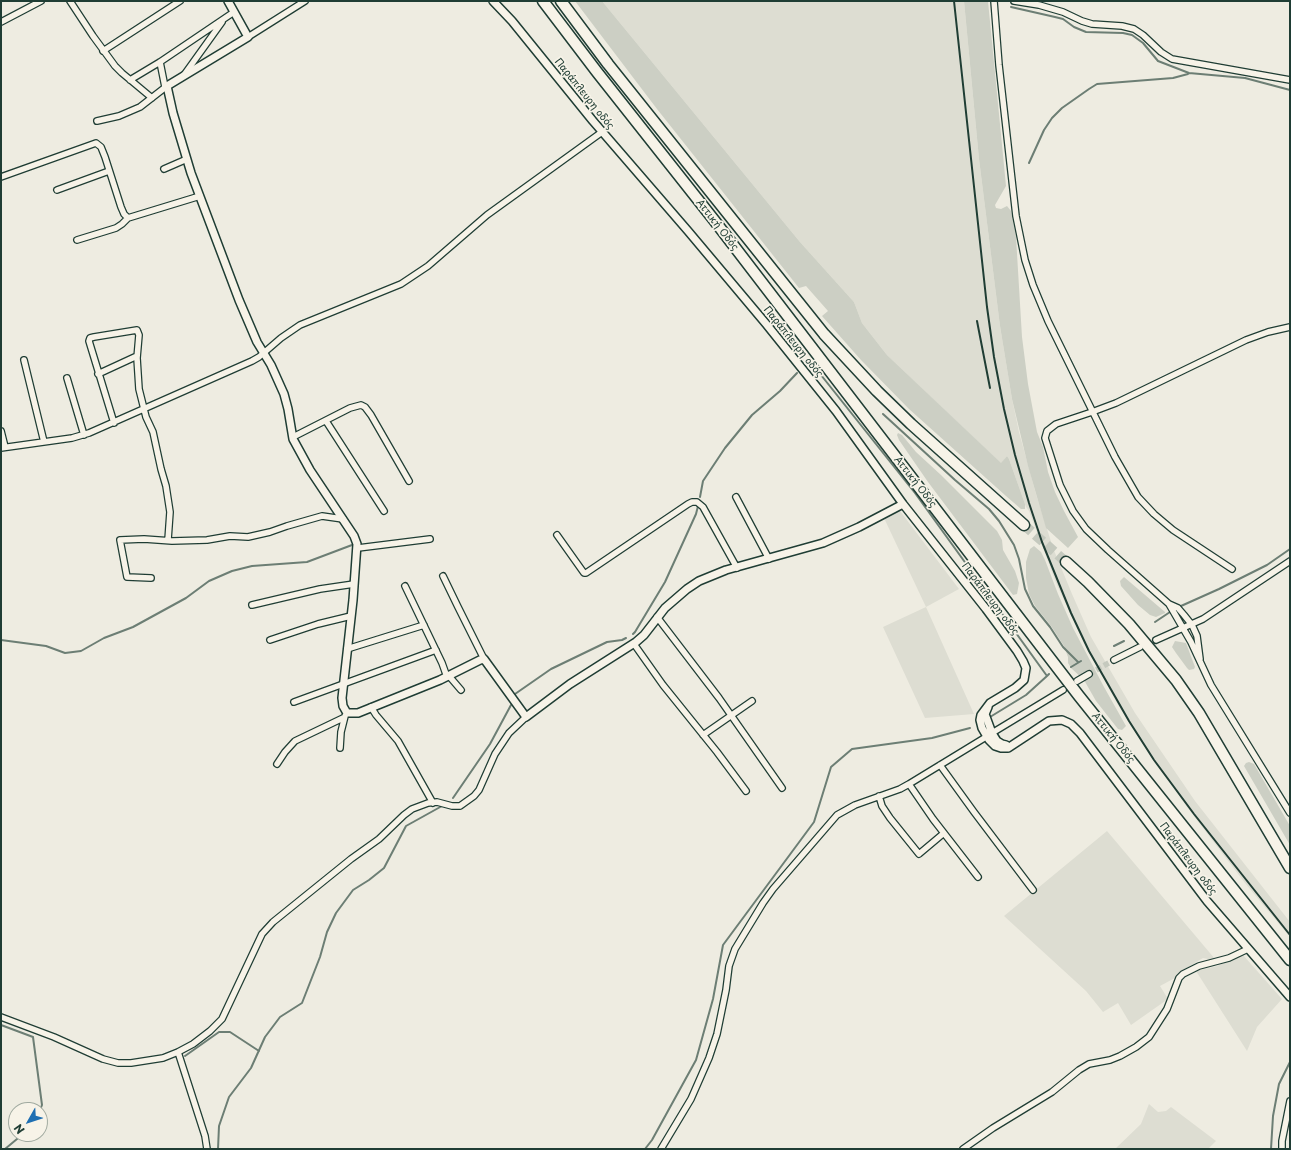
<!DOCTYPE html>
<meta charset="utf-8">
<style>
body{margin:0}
#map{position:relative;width:1291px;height:1150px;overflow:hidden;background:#eeece1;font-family:"Playpen Sans",sans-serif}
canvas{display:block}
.frame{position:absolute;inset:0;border:2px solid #1f3d34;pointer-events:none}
.north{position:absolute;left:8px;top:1102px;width:40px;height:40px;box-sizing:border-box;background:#f7f3e8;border:1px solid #a1aaa0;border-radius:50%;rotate:231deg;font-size:11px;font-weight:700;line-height:16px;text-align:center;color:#1f3d34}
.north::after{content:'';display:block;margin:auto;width:14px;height:18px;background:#1f6fb2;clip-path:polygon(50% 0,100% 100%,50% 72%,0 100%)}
</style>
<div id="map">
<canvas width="1291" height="1150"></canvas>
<div class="frame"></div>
<div class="north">N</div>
</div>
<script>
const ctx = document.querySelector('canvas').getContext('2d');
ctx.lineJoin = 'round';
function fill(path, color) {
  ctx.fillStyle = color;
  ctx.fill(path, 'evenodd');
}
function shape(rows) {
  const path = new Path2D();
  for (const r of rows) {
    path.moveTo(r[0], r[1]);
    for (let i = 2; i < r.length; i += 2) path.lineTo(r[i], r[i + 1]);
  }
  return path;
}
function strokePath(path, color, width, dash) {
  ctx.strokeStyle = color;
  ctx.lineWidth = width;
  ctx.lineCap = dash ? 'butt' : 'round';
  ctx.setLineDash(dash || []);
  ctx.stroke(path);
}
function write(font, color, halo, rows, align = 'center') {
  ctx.font = font + ' "Playpen Sans",sans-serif';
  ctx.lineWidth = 3.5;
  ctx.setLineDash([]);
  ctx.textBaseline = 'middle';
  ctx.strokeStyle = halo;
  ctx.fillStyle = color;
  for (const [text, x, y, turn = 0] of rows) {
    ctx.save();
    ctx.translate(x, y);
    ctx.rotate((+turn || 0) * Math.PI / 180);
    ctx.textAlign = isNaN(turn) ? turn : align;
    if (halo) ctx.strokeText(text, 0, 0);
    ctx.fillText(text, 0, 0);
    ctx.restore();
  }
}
const built = shape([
 [602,1,964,1,979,159,1000,326,1012,399,1019,432,1036,494,1053,548,1072,594,1091,637,1135,713,1195,801,1290,922,1290,937,1245,883,1187,807,1139,738,1118,705,1084,643,1057,585,1029,511,1026,507,1009,459,1007,456,1001,464,887,355,862,323,854,302,800,242],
 [900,511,959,589,926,607,974,714,925,718,883,627,926,607,884,518],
 [1107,831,1215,959,1213,960,1203,958,1183,970,1173,979,1160,986,1168,999,1131,1025,1118,1003,1103,1012,1086,991,1004,916],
 [1243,955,1282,999,1257,1027,1247,1051,1196,971,1217,966],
 [1149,1104,1158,1112,1166,1111,1171,1107,1216,1141,1208,1149,1115,1149,1141,1124]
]);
const green = shape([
 [575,1,602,1,800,242,854,302,862,323,887,355,1001,463,1007,456,1009,459,1025,504,1025,509,1021,509,1006,496,909,409,861,360,822,316,828,311,806,286,799,288,657,109],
 [964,1,988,1,1006,186,995,205,996,208,1001,209,1007,206,1011,211,1016,237,1022,337,1028,384,1037,432,1043,447,1048,472,1055,492,1064,511,1078,537,1068,548,1046,528,1028,466,1012,399,1000,326,979,159],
 [898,433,902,435,916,452,941,475,997,531,1002,540,1003,550,1015,571,1019,583,1017,594,1013,595,928,482,899,440,897,435],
 [1034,546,1041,552,1045,560,1058,594,1073,628,1104,687,1126,726,1122,730,1118,729,1096,701,1084,680,1071,668,1068,663,1068,657,1064,646,1051,626,1035,606,1029,594,1026,578,1026,562,1030,549],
 [1124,577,1165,612,1165,613,1156,617,1150,615,1138,605,1121,586,1120,581],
 [1175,641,1186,643,1195,667,1194,669,1189,670,1187,668,1176,653,1172,647],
 [1249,762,1254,764,1290,826,1290,845,1244,766,1246,763]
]);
const stream = shape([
 [1011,7,1055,17,1063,19,1074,27,1086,32,1123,33,1132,35,1143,43,1158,61,1189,73,1245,78,1290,90],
 [1029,163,1044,130,1052,118,1062,108,1089,89,1097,84,1173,78,1188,74],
 [817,370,915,493,1047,676,1049,674],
 [883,414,955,480,989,509,999,521,1014,545,1019,559,1025,589,1033,606,1050,627,1063,647,1078,662],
 [700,497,703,481,725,448,752,415,780,391,797,373],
 [1181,606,1219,589,1267,565,1290,549],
 [1155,622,1170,612],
 [633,634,635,632,665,582,696,514,698,506],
 [1,640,46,646,65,653,81,651,104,638,133,627,186,598,209,581,232,571,252,566,307,562,352,545],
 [1114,646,1124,641],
 [1071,667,1081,661],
 [515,694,551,669,607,642,622,640,626,638],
 [990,717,1026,695,1047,676],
 [453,798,490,744,511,705],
 [1,1025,33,1037,42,1105,40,1110],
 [185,1056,219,1032,230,1032,259,1051],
 [5,1149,23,1134],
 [218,1149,219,1126,229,1097,251,1068,265,1037,280,1017,302,1003,320,957,327,932,336,913,353,890,369,880,384,868,406,826,442,806],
 [645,1149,652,1140,696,1060,713,999,723,945,814,822,831,767,852,749,932,738,970,728],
 [1271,1149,1273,1116,1279,1084,1290,1062]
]);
const minorTunnel = shape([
 [1089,674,1114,660]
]);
const motorwayTunnel = shape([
 [1024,525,1066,562]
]);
const minor = shape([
 [70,1,93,36,115,66,122,73,152,98],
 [994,1,999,65,1016,216,1025,260,1033,285,1048,321,1115,457,1138,497,1154,514,1173,530,1232,569],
 [1014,1,1039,5,1063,12,1082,21,1092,24,1122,26,1134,29,1143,35,1161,52,1172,59,1290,80],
 [1,22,41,1],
 [248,37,305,1],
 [103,51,180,1],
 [160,62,165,87],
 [184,75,222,22],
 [130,80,160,62,234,12],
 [97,121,119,116,140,107,167,86],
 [164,169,187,159],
 [1,177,96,143,101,147,105,157,121,207,124,214,128,218,200,196],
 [57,190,109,171],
 [77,240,116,228,122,224,128,218],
 [24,360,44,442],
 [98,374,137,356],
 [67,378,84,435],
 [326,421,384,511],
 [114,423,89,341,90,338,94,337,137,330,139,335,137,358,139,389,146,417,153,432,161,469,166,486,170,512,168,540],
 [1,431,5,447],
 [293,437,350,408,361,405,365,407,371,415,409,481],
 [1,448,72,438,89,433,252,361,259,357,281,338,300,325,401,284,428,266,487,215,602,132],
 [736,497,769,559],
 [557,535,584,573,586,573,688,504,692,502,697,502,703,507,737,568],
 [358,548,430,539],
 [443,576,458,607,484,659],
 [151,578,127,577,120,540,144,539,172,541,207,540,230,536,248,537,270,532,287,526,322,516,343,519],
 [405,586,442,663,447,677],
 [1169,604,1191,642,1211,685,1290,813],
 [252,605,320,589,354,584],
 [657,617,719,698,782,788],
 [270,640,318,624,351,616],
 [1156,640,1203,619,1290,561],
 [634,644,663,685,717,752,746,791],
 [347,649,424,625],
 [1200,659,1197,636,1192,625,1184,615,1178,608,1169,604,1108,550,1086,529,1073,511,1060,485,1045,438,1047,431,1056,424,1092,412,1116,403,1246,340,1268,332,1290,327],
 [1114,660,1140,647],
 [449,676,461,690],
 [1077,681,1089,674],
 [294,702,436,650],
 [371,707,376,715,398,741,433,803],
 [992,733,1063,690],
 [703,735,752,701],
 [340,748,341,732,345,716],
 [277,764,285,752,295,741,343,718],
 [940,765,974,812,1033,890],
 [909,784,933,819,978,877],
 [879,796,882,806,890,818,919,854,944,833],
 [1,1017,54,1037,103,1059,118,1063,131,1063,163,1058,178,1052,193,1044,210,1031,222,1019,262,934,273,922,351,859,379,839,404,815,412,809,428,803,437,802,452,806,460,806,474,796,479,790,495,754,509,733,526,717],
 [178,1052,205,1136,207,1149],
 [661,1149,691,1099,709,1058,717,1034,726,990,729,966,735,949,763,903,773,889,837,815,855,805,900,789,909,784,986,737],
 [963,1149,993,1128,1052,1092,1079,1070,1089,1064,1110,1060,1120,1056,1136,1047,1149,1037,1167,1009,1179,978,1183,974,1199,966,1229,958,1248,949],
 [1282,1149,1282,1141,1290,1101]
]);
const tertiary = shape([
 [228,1,248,37,167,86,173,113,191,173,239,300,257,342,271,365,284,394,288,409,293,439,310,470,354,536,357,544,353,600,342,698,343,706,347,713,358,713,440,680,480,660,484,659,526,717,570,684,636,642,644,635,665,608,687,589,699,581,726,570,823,543,859,527,903,504],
 [493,1,512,21,593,121,688,231,767,325,836,411,903,504,986,609,1017,651,1023,661,1026,668,1024,680,1015,688,990,703,981,715,980,720,982,728,989,740,995,746,1001,748,1008,748,1049,721,1062,720,1071,724,1080,733,1207,901,1290,997],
 [988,707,985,714,992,733,997,741,1002,744,1006,745]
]);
const motorway = shape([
 [543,1,597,72,714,220,1079,696,1290,960],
 [561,1,608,64,824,334,877,391,911,424,1024,525],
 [1066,562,1088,582,1129,624,1176,680,1199,713,1290,868]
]);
const rail = shape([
 [954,1,987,307,994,357,1004,409,1015,455,1029,503,1042,542,1071,613,1089,651,1129,721,1154,760,1194,814,1290,935],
 [977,321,990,388]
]);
const streetNames = [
 ["Παράπλευρη οδός",584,94,51],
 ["Αττική Οδός",717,225,52],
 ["Παράπλευρη οδός",793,342,51],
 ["Αττική Οδός",915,482,52],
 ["Παράπλευρη οδός",990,599,53],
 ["Αττική Οδός",1113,738,51],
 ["Παράπλευρη οδός",1188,859,53]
];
fill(built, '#ddddd2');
fill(green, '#cccfc4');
strokePath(stream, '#6c7e74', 2);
strokePath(minorTunnel, '#c5c9be', 5.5, [5.5, 3]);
strokePath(motorwayTunnel, '#c5c9be', 10, [10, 5]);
strokePath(minor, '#1f3d34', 8);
strokePath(tertiary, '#1f3d34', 10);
strokePath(motorway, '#1f3d34', 13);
strokePath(minor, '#f7f3e8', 5.5);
strokePath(tertiary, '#f7f3e8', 7);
strokePath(motorway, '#f7f3e8', 10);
strokePath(rail, '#1f3d34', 2);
write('10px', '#1f3d34', '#f7f3e8', streetNames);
</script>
